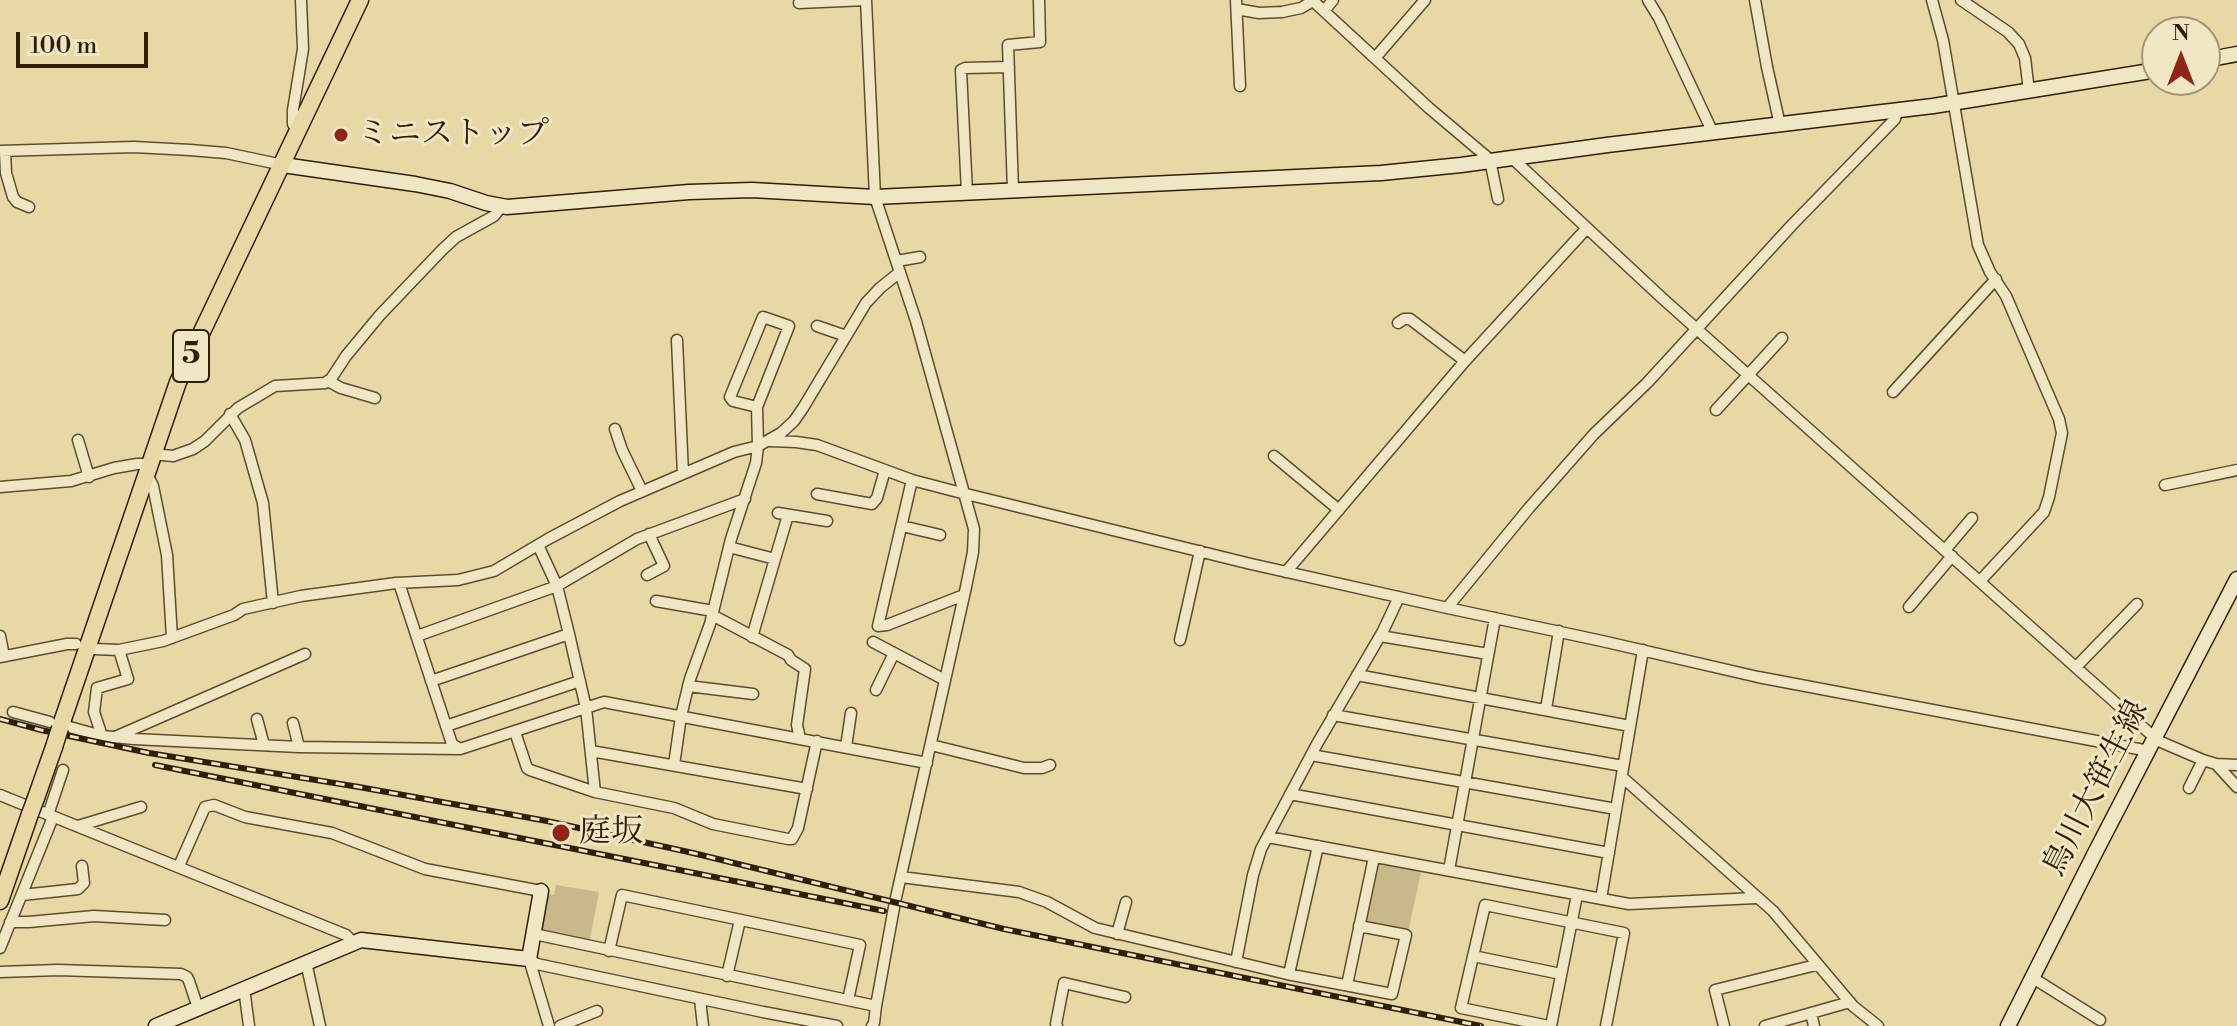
<!DOCTYPE html>
<meta charset="utf-8">
<style>
body{margin:0}
#map{position:relative;width:2237px;height:1026px;overflow:hidden;background:#e8d8a5;font-family:"Libre Bodoni",serif}
canvas{display:block}
.north{position:absolute;left:2141px;top:16px;width:80px;height:80px;box-sizing:border-box;background:#f0e6c4;border:2px solid #a39678;border-radius:50%;rotate:0deg;font-size:22px;font-weight:700;line-height:32px;text-align:center;color:#301e06}
.north::after{content:'';display:block;margin:auto;width:28px;height:36px;background:#8f2418;clip-path:polygon(50% 0,100% 100%,50% 72%,0 100%)}
.scale{position:absolute;left:16px;top:32px;width:132px;height:36px;box-sizing:border-box;border:4px solid #301e06;border-top:0;padding-left:10px;font-size:24px;line-height:28px;white-space:nowrap;color:#301e06;-webkit-text-stroke:6px #f0e6c4;paint-order:stroke}
</style>
<div id="map">
<canvas width="2237" height="1026"></canvas>
<div class="north">N</div>
<div class="scale">100 m</div>
</div>
<script>
const ctx = document.querySelector('canvas').getContext('2d');
ctx.lineJoin = 'round';
function fill(path, color) {
  ctx.fillStyle = color;
  ctx.fill(path, 'evenodd');
}
function shape(rows) {
  const path = new Path2D();
  for (const r of rows) {
    path.moveTo(r[0], r[1]);
    for (let i = 2; i < r.length; i += 2) path.lineTo(r[i], r[i + 1]);
  }
  return path;
}
function strokePath(path, color, width, dash) {
  ctx.strokeStyle = color;
  ctx.lineWidth = width;
  ctx.lineCap = dash ? 'butt' : 'round';
  ctx.setLineDash(dash || []);
  ctx.stroke(path);
}
function write(font, color, halo, rows, align = 'center') {
  ctx.font = font + ' "Libre Bodoni","Noto Serif JP",serif';
  ctx.lineWidth = 6;
  ctx.setLineDash([]);
  ctx.textBaseline = 'middle';
  ctx.strokeStyle = halo;
  ctx.fillStyle = color;
  for (const [text, x, y, turn = 0] of rows) {
    ctx.save();
    ctx.translate(x, y);
    ctx.rotate((+turn || 0) * Math.PI / 180);
    ctx.textAlign = isNaN(turn) ? turn : align;
    if (halo) ctx.strokeText(text, 0, 0);
    ctx.fillText(text, 0, 0);
    ctx.restore();
  }
}
const green = shape([
 [1375,860,1422,868,1408,932,1362,924],
 [556,885,599,892,589,944,536,932,543,893,554,895]
]);
const street = shape([
 [1236,0,1240,86],
 [1312,0,1429,108,1487,157,1491,165,1498,199],
 [1648,0,1659,18,1713,133],
 [1755,0,1767,67,1780,125],
 [1932,0,1943,40,1978,245,1990,272,2006,296,2059,419,2062,433,2049,497,2044,512,1980,581],
 [1961,0,2008,32,2019,44,2025,58,2029,91],
 [799,3,866,0],
 [1237,9,1259,13,1282,12,1301,8,1313,1],
 [1324,11,1333,0],
 [1375,58,1425,0],
 [298,131,293,124,293,110,303,49,301,0],
 [0,151,134,147,190,150,226,153,283,165],
 [5,151,6,173,13,197,17,202,29,207],
 [1512,158,1662,298,2155,738],
 [1013,191,1008,45,1040,42,1039,0],
 [967,193,961,70,965,68,1009,67],
 [897,261,920,257],
 [1398,323,1404,319,1410,319,1465,361],
 [817,326,846,336],
 [677,340,683,474],
 [328,381,341,388,375,398],
 [1893,392,1996,279],
 [1716,410,1782,338],
 [230,414,245,440,263,503,273,603],
 [615,429,622,450,642,491],
 [78,440,89,477],
 [770,441,796,442,817,445,912,480,954,491,1251,564,1443,607,1602,641,1758,677,2149,751],
 [152,454,173,456,193,449,205,441,238,408,275,386,325,383,331,379,346,356,380,315,442,250,456,237,494,216,502,206],
 [1274,456,1339,510],
 [147,474,153,486,167,555,172,638],
 [912,480,878,626,887,625,964,595],
 [2165,485,2237,470],
 [0,487,71,481,114,468,137,464,149,464],
 [817,494,872,504,877,498,885,470],
 [778,513,827,521],
 [902,526,940,535],
 [538,545,557,586,569,634,586,708,595,792],
 [729,547,775,559],
 [1945,550,1972,518],
 [1286,572,1465,361,1587,228],
 [647,575,664,566,649,534],
 [399,583,452,744,460,749,604,702,927,763],
 [656,601,713,611],
 [1909,607,1952,556],
 [1447,608,1529,508,1594,434,1647,383,1792,225,1895,119,1897,111],
 [712,615,788,655,791,660,805,669,797,725,800,738],
 [0,636,4,656],
 [417,636,557,586,637,539,745,499],
 [1380,636,1488,654],
 [752,637,788,515],
 [1180,640,1200,551],
 [873,642,945,680],
 [94,649,119,650,163,641,234,615,243,609,301,596,396,583,458,580,494,571,548,539,620,501,734,452,758,446,781,433,794,421,803,408,866,303,880,288,900,272],
 [0,657,67,644,76,644],
 [2076,667,2137,604],
 [1357,675,1630,726],
 [431,681,569,634],
 [688,686,753,694],
 [876,690,894,653],
 [1546,709,1559,631],
 [13,712,50,722],
 [1333,715,1623,766],
 [257,719,264,745],
 [293,723,299,747],
 [66,726,102,736,134,739,299,747,459,749],
 [446,726,580,681],
 [515,732,527,768,530,770,595,792,674,808,713,824,788,839,792,839,798,828,817,741],
 [102,736,94,712,97,688,128,679,119,650],
 [115,737,305,654],
 [2154,739,2203,760,2216,764,2237,765],
 [931,745,1024,768,1042,768,1050,765],
 [846,747,851,713],
 [591,751,807,789],
 [1311,755,1616,809],
 [2216,764,2237,787],
 [674,765,681,716,690,679,710,624,731,539,756,463,758,446,757,407,789,326,763,317,730,397,733,401,757,407],
 [1622,777,1773,911,1853,1006,1878,1026],
 [2189,788,2203,760],
 [1290,794,1609,853],
 [0,795,346,935,353,942],
 [48,815,63,770],
 [78,826,141,807],
 [1268,837,1629,904,1756,898],
 [179,866,205,807,214,805,245,817,332,833,425,869,541,891],
 [1449,870,1495,618],
 [901,877,1019,892,1047,902,1095,928,1287,974,1392,994,1406,935,1359,926],
 [22,895,78,889,84,883,82,866],
 [1601,899,1643,650],
 [10,922,29,922,94,916,165,920],
 [534,934,876,1006,895,902,966,587,973,552,974,529,916,321,875,197,866,0],
 [1117,934,1126,902],
 [0,948,53,817],
 [609,951,622,895,860,945,848,1000],
 [1473,956,1561,974],
 [529,959,537,964,763,1012,837,1026],
 [529,959,549,1026],
 [306,962,320,1026],
 [1236,962,1253,875,1261,849,1317,744,1383,631,1399,597],
 [0,972,58,970,181,974,187,977,189,981,198,1008],
 [1289,974,1318,846],
 [727,976,740,920],
 [2033,978,2100,1020],
 [1347,985,1374,857],
 [244,988,249,1026],
 [700,999,703,1026],
 [1811,1013,1814,1026],
 [560,1026,597,1011],
 [872,1026,874,1023,876,1006],
 [1057,1026,1056,1024,1064,983,1125,997],
 [1549,1026,1461,1008,1485,905,1624,933,1606,1026],
 [1551,1026,1577,895],
 [1724,1026,1715,990,1816,965],
 [1765,1026,1850,1002]
]);
const secondary = shape([
 [2205,60,2237,54],
 [283,165,415,184,450,191,486,203,507,207,689,192,752,190,875,197,1381,173,1461,165,1607,145,1933,106,2157,70],
 [156,1026,361,940,529,959,541,891],
 [2008,1026,2095,853,2237,579]
]);
const primary = shape([
 [60,728,178,382,360,0],
 [36,798,54,747],
 [0,901,30,814]
]);
const rail = shape([
 [0,719,41,730,149,753,359,787,547,821,693,853,1004,929,1481,1026],
 [155,765,884,911]
]);
const primaryBridge = shape([
 [54,747,60,728],
 [30,814,36,798]
]);
const markers = [
 [341,135,8,"#8f2418"],
 [561,833,10,"#8f2418"]
];
const shields = [
 [191,356,36]
];
const shieldNames = [
 ["5",191,356]
];
const poiNames = [
 ["ミニストップ",357,135],
 ["庭坂",579,833]
];
const streetNames = [
 ["鳥川大笹生線",2097,789,-63]
];
fill(green, '#c9b88a');
strokePath(street, '#5e4c2e', 13);
strokePath(secondary, '#301e06', 17);
strokePath(primary, '#301e06', 19);
strokePath(street, '#f0e6c4', 10);
strokePath(secondary, '#f0e6c4', 14);
strokePath(primary, '#e8d8a5', 16);
strokePath(rail, '#301e06', 6);
strokePath(rail, '#f0e6c4', 3, [9]);
strokePath(primaryBridge, '#301e06', 19, []);
strokePath(primaryBridge, '#e8d8a5', 16);
for (const [x, y, r, color] of markers) {
  const dot = new Path2D();
  dot.arc(x, y, r, 0, 2 * Math.PI);
  ctx.fillStyle = color;
  ctx.fill(dot);
  strokePath(dot, '#f0e6c4', 3);
}
for (const [x, y, w] of shields) {
  const box = new Path2D();
  box.roundRect(x - w / 2, y - 26, w, 52, 6);
  ctx.fillStyle = '#f0e6c4';
  ctx.fill(box);
  strokePath(box, '#301e06', 2);
}
write('bold 30px', '#301e06', null, shieldNames);
write('32px', '#301e06', '#f0e6c4', poiNames, 'left');
write('32px', '#301e06', '#f0e6c4', streetNames);
</script>
